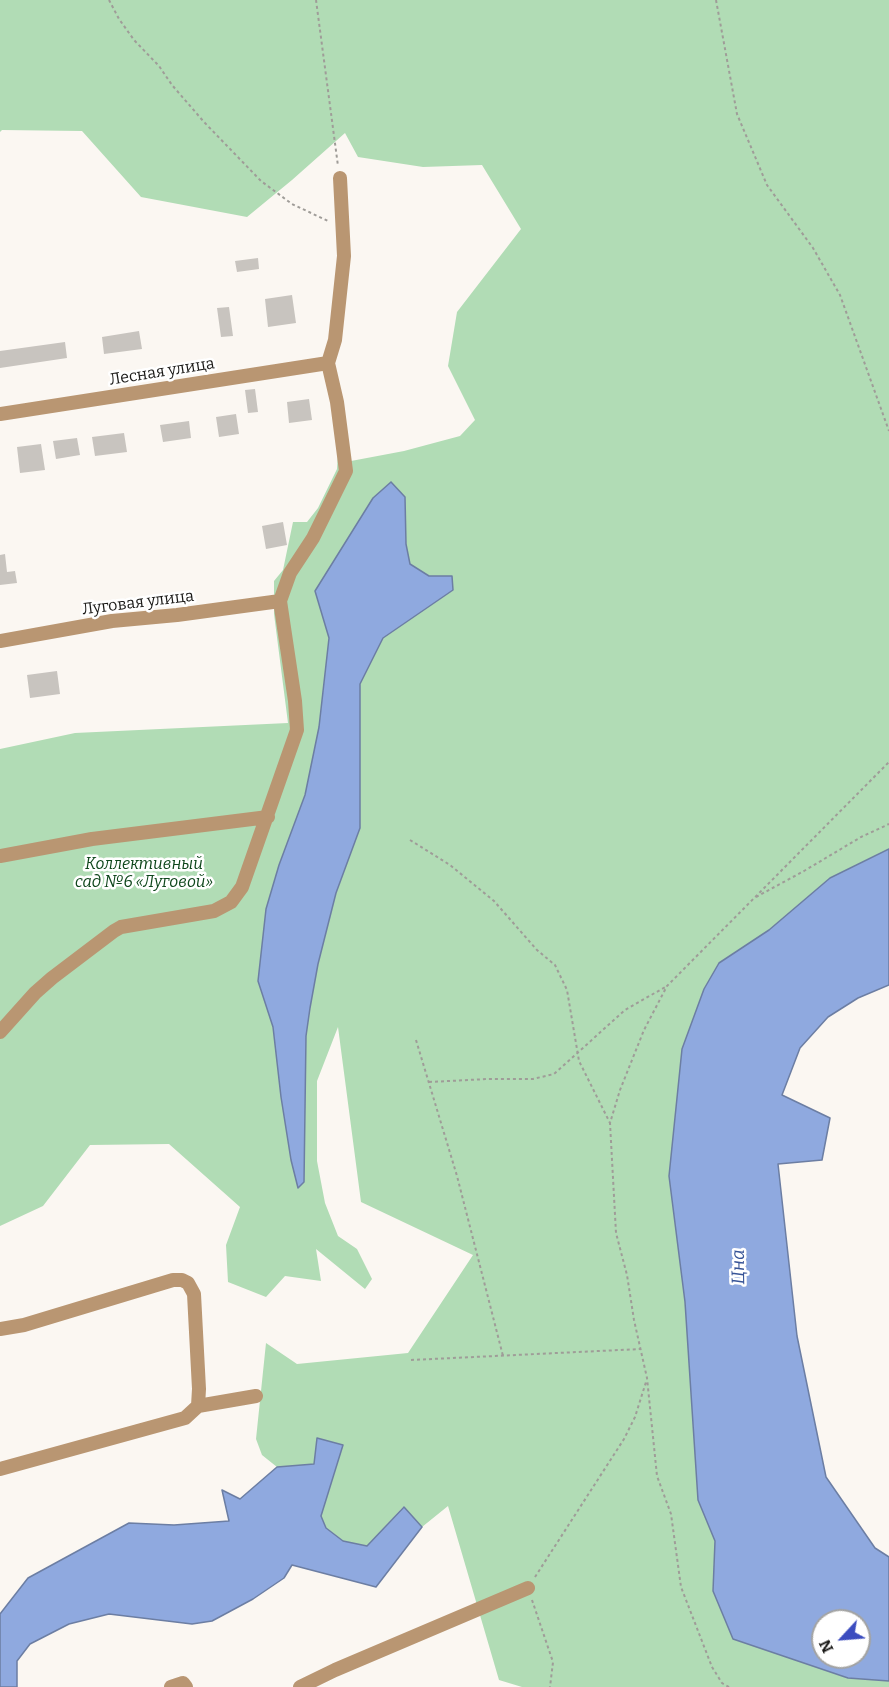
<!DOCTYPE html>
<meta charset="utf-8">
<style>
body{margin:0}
#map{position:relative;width:889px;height:1687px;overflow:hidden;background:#fbf7f2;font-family:Bitter,serif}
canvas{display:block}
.north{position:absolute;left:811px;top:1609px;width:60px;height:60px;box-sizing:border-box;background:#fff;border:2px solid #a3a3a2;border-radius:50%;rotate:244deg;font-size:16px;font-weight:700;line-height:24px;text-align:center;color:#1a1917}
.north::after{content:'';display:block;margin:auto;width:21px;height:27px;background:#3b4cbf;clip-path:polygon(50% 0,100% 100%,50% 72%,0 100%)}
</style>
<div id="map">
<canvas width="889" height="1687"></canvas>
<div class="north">N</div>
</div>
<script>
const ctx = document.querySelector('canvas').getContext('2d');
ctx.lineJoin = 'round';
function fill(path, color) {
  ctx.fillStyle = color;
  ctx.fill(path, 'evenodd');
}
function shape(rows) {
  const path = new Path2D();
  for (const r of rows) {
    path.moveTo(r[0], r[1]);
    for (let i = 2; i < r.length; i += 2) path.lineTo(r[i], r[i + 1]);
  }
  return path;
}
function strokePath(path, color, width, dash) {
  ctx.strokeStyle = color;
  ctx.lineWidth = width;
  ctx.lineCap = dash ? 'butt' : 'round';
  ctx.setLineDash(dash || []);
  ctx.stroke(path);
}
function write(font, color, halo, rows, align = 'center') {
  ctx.font = font + ' Bitter,serif';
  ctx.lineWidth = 5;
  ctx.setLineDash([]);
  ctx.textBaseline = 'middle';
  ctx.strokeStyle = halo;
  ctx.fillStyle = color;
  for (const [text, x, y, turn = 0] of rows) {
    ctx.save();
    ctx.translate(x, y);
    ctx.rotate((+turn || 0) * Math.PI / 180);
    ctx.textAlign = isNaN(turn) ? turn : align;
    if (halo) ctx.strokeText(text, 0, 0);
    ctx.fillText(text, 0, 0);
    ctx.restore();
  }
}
const green = shape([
 [0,0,889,0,889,849,830,878,769,930,719,963,669,1176,685,1302,698,1500,715,1541,713,1591,733,1639,848,1678,889,1681,889,1687,522,1687,499,1680,448,1506,422,1527,403,1507,367,1546,343,1541,326,1528,321,1516,343,1445,317,1438,314,1464,277,1467,262,1455,256,1439,266,1343,297,1364,408,1353,473,1255,361,1202,338,1027,317,1081,317,1161,325,1203,338,1236,357,1249,372,1279,365,1289,316,1249,321,1281,285,1276,266,1297,228,1282,226,1245,240,1207,169,1144,90,1145,43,1206,0,1226,0,749,75,733,288,723,274,614,274,581,283,570,293,522,307,522,318,508,337,469,338,452,351,461,404,451,460,436,475,420,448,366,457,312,521,229,482,165,423,167,358,157,345,133,292,180,247,217,141,197,82,131,2,130,0,132],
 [405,497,406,544,410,564,429,576,452,576,453,590,383,638,360,684,360,828,336,893,318,964,310,1008,306,1035,304,1182,298,1187,291,1160,281,1097,273,1027,260,987,297,818,305,795,319,727,329,638,315,591,337,557]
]);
const water = shape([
 [391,482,405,497,406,544,410,564,429,576,452,576,453,590,383,638,360,684,360,828,336,893,318,964,310,1008,306,1036,304,1182,298,1188,291,1160,281,1097,273,1027,258,981,266,909,279,865,305,795,319,727,329,638,315,591,373,498,391,482],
 [889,849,889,985,858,998,828,1017,800,1048,782,1095,830,1118,822,1160,778,1164,797,1336,826,1477,875,1548,889,1557,889,1681,848,1678,733,1639,713,1591,715,1541,698,1500,685,1302,669,1176,682,1049,704,989,719,963,769,930,830,878,889,849],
 [823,1621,859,1621,859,1657,823,1657,823,1621],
 [317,1438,343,1445,321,1516,326,1528,343,1541,367,1546,404,1507,422,1527,376,1587,292,1565,284,1578,253,1599,212,1621,192,1624,109,1614,69,1624,30,1644,17,1661,17,1687,0,1687,0,1614,28,1578,129,1523,174,1525,229,1521,222,1490,240,1499,277,1467,314,1464,317,1438]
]);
const building = shape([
 [258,258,259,269,237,272,235,261],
 [292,295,296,323,268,327,265,299],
 [229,307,233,336,221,337,217,308],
 [139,331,142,349,104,354,102,337],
 [65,342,67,358,0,368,0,351],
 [255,389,258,412,248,413,245,390],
 [309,399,312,420,289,423,287,402],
 [236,414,239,434,219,437,216,417],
 [189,421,191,438,163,442,160,425],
 [124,433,127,452,95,456,92,437],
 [77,438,80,455,56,459,53,441],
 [41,444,45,470,20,473,17,447],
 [283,522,287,545,266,549,262,526],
 [5,554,7,572,15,571,17,583,0,585,0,555],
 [57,671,60,694,30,698,27,675]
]);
const path = shape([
 [109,0,119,19,134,40,159,66,172,85,204,122,261,181,292,204,328,221],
 [316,0,338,166],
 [716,0,737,114,767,185,813,248,840,295,889,431],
 [410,840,450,865,494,901,537,950,555,965,567,990,579,1061,610,1123],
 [756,897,804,871,861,837,889,824],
 [416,1040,457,1176,503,1356],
 [429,1082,488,1079,533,1079,554,1074,625,1010,667,986],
 [411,1360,641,1349],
 [535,1577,624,1439,635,1417,646,1382],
 [532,1600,553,1662,550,1687],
 [729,1687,722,1683,712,1667,681,1587,671,1514,657,1476,647,1378,634,1320,627,1275,616,1233,610,1123,620,1090,644,1030,667,986,889,762]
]);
const minor = shape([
 [0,414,328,363],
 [0,641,112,621,177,615,280,601],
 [0,856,92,839,268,817],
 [0,1032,35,993,52,978,114,931,121,927,214,911,231,902,242,887,297,730,295,701,280,601,290,573,313,538,346,471,337,402,328,363,335,340,344,256,340,178],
 [0,1329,24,1325,173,1280,182,1280,188,1283,194,1294,199,1389,198,1406,185,1418,0,1469],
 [198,1406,256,1396],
 [171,1687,183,1683,186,1687],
 [300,1687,335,1670,528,1588]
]);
const streetNames = [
 ["Лесная улица",162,372,-9],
 ["Луговая улица",138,603,-7]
];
const parkNames = [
 ["Коллективный",144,865],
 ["сад №6 «Луговой»",144,883]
];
const waterNames = [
 ["Цна",739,1267,-91]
];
fill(green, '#b1dcb5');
fill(water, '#8fa9df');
strokePath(water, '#6c7ea3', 1.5);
fill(building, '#c8c4bf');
strokePath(path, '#9f9c98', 2, [3, 3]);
strokePath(minor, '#b99672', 14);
write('16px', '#1a1917', '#fff', streetNames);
write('italic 16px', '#0e461b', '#fff', parkNames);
write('italic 18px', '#375497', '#fff', waterNames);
</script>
